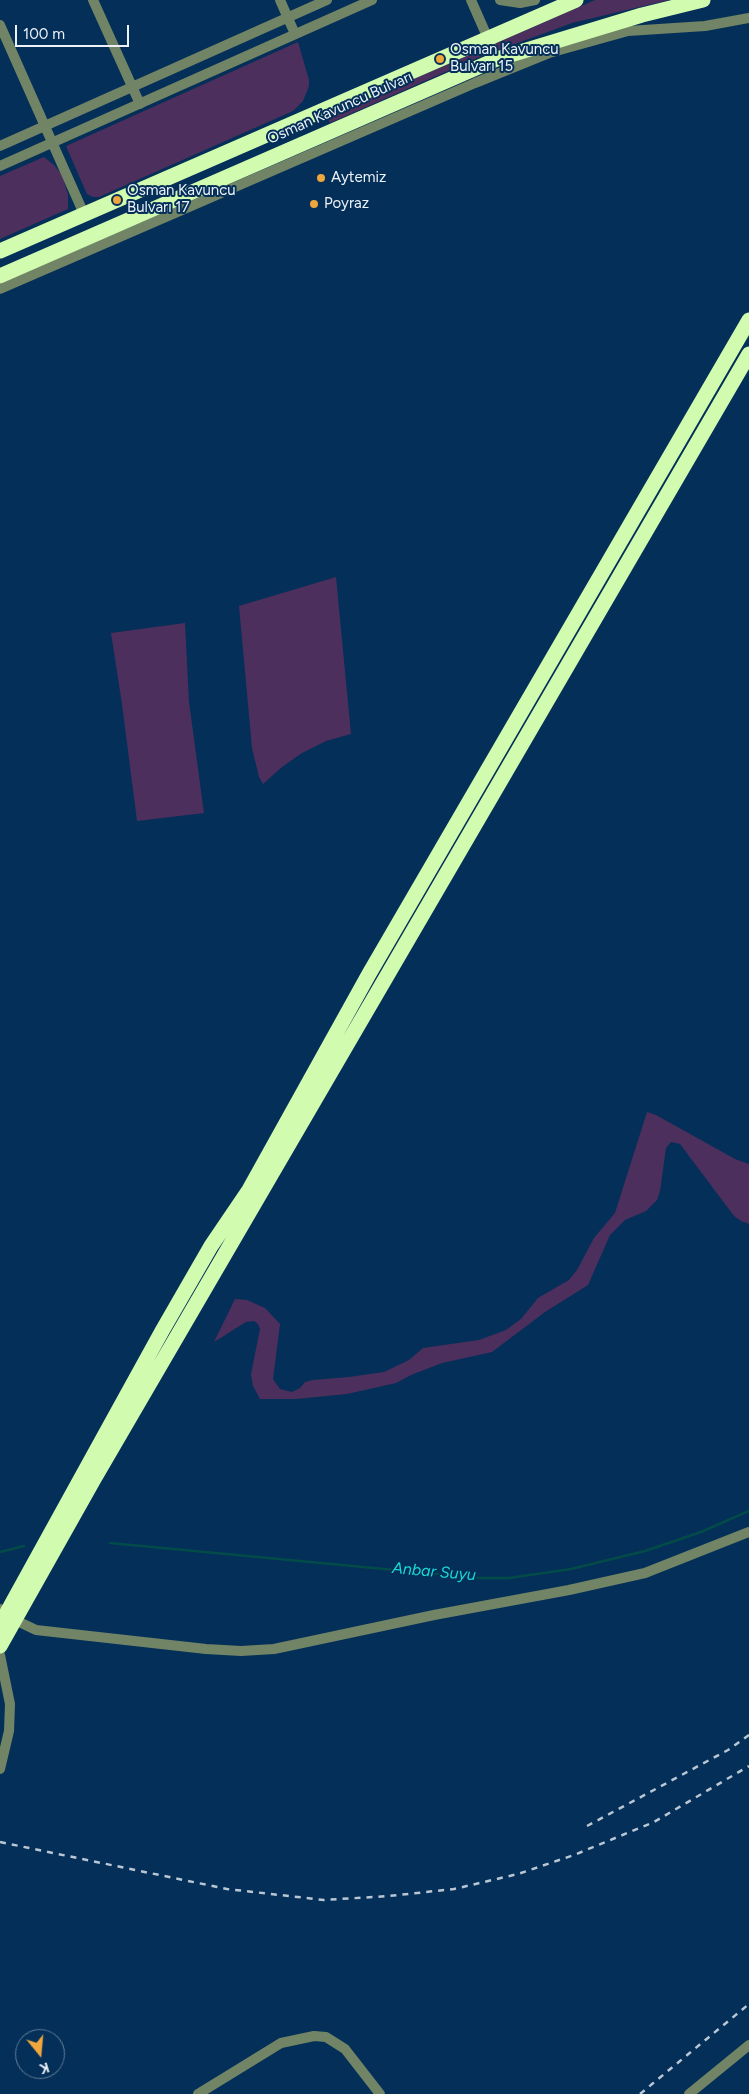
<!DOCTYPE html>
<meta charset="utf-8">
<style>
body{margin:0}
#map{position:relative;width:749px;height:2094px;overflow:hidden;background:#042f58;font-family:Figtree,sans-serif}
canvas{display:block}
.north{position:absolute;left:15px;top:2029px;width:50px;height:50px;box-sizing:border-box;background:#042f58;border:1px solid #617d98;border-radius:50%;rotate:163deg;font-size:14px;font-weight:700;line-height:20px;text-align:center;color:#ecf2f8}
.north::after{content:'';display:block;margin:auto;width:18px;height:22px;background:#efa73d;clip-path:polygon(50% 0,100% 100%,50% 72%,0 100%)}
.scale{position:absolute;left:15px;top:25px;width:114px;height:22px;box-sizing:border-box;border:2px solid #ecf2f8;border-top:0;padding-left:6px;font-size:15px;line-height:18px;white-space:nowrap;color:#ecf2f8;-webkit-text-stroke:4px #042f58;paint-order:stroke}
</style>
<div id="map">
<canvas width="749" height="2094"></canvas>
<div class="north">K</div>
<div class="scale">100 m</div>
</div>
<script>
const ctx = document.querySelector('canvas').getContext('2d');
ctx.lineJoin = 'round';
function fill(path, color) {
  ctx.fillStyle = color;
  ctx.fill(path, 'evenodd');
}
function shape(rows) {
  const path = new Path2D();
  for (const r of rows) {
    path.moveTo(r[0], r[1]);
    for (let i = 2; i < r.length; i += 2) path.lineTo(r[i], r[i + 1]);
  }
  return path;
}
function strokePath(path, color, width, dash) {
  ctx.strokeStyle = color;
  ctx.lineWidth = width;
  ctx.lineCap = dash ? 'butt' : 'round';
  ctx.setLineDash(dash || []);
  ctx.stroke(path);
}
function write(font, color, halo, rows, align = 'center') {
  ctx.font = font + ' Figtree,sans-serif';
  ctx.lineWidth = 4;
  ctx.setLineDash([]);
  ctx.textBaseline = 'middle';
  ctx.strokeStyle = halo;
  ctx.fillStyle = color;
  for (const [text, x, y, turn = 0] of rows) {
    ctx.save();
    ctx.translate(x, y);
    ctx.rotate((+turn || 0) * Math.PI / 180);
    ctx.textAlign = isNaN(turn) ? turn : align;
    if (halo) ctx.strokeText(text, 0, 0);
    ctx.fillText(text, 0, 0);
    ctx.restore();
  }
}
const green = shape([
 [595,0,669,0,572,23,477,58,330,123,327,117],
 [298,42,309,80,309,86,303,101,293,111,99,197,93,197,87,194,66,146],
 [44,157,54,165,62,175,68,195,68,209,0,239,0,176],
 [336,577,351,734,326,741,302,753,282,767,263,784,259,777,252,748,239,606],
 [185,623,189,702,204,813,137,821,122,704,111,633],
 [647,1112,656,1115,735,1159,749,1164,749,1224,741,1221,734,1216,680,1144,671,1142,666,1148,660,1191,657,1200,646,1211,625,1220,610,1235,588,1285,545,1312,492,1352,442,1363,411,1375,396,1383,347,1394,296,1399,260,1399,253,1386,251,1374,260,1329,258,1324,254,1321,246,1322,214,1342,235,1299,247,1300,265,1308,280,1324,273,1379,280,1389,292,1392,300,1388,305,1382,313,1380,349,1377,384,1372,409,1360,423,1348,479,1340,506,1330,521,1319,538,1298,569,1280,577,1270,594,1238,615,1213]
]);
const stream = shape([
 [110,1543,479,1578,509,1578,571,1569,645,1551,701,1532,749,1511],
 [0,1552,24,1546]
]);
const minor = shape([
 [93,0,140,104],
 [280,0,295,34],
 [471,0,497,59],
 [500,0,520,3,535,0],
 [0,25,84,214],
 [0,146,327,0],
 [0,166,372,0],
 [0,289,475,83,549,53,628,31,705,26,749,18],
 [0,1609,15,1620,36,1630,206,1649,241,1651,274,1649,434,1615,569,1590,645,1573,749,1532],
 [0,1655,10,1704,9,1731,0,1769],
 [198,2094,281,2043,314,2036,326,2037,345,2049,380,2094],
 [689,2094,749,2045]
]);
const highway = shape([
 [0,251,576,0],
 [0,276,497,59,642,15,703,0],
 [0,1625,162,1331,211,1246,249,1190,369,974,749,320],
 [0,1646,94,1479,749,354]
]);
const rail = shape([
 [587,1826,728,1750,749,1735],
 [0,1842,227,1889,324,1900,389,1896,454,1889,518,1874,574,1855,654,1822,749,1766],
 [640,2094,749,2004]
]);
const markers = [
 [440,59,5,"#efa73d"],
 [321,178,5,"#efa73d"],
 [117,200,5,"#efa73d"],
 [314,204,5,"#efa73d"]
];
const poiNames = [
 ["Osman Kavuncu",450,50],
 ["Bulvarı 15",450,67],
 ["Aytemiz",331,178],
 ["Osman Kavuncu",127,191],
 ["Bulvarı 17",127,208],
 ["Poyraz",324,204]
];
const streetNames = [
 ["Osman Kavuncu Bulvarı",340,108,-24]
];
const waterNames = [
 ["Anbar Suyu",434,1572,5]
];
fill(green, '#4d2f5d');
strokePath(stream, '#034b49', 2.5);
strokePath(minor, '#728466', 10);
strokePath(highway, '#d1fcb0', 15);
strokePath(rail, '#b9c7d5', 2.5, [6, 6]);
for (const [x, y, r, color] of markers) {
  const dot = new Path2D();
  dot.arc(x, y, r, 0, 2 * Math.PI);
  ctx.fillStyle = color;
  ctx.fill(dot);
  strokePath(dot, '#042f58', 2);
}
write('15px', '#ecf2f8', '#042f58', poiNames, 'left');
write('15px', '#ecf2f8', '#042f58', streetNames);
write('italic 16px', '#1bdad6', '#042f58', waterNames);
</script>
